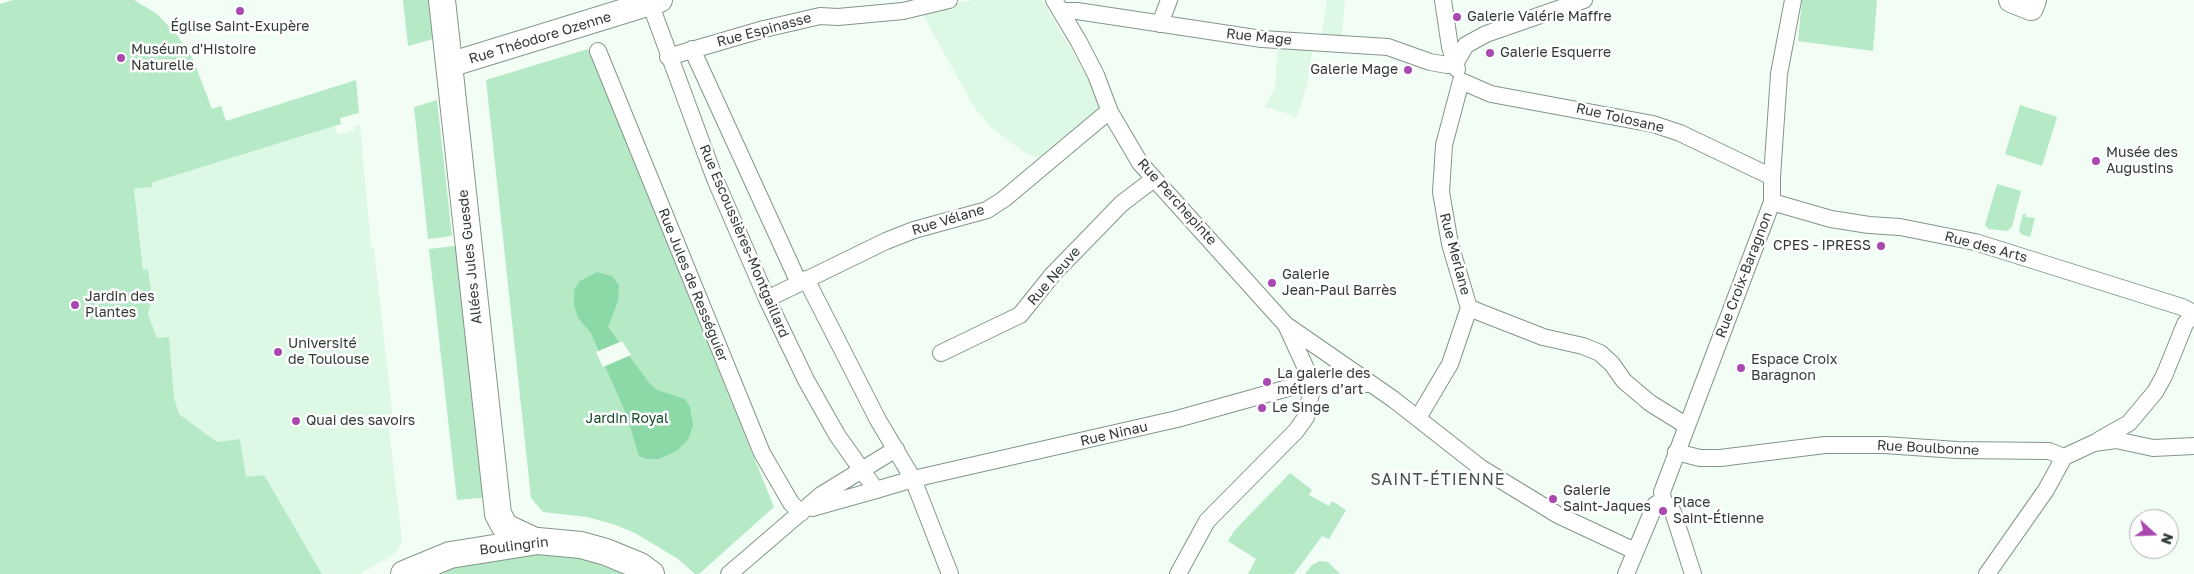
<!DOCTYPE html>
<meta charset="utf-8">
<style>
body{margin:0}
#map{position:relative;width:2194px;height:574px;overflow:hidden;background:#f2fef5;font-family:"Golos Text",sans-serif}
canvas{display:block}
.north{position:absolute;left:2129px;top:509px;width:50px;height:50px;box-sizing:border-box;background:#fff;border:1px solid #adb0ae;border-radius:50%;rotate:110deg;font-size:14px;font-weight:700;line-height:20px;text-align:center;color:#323a35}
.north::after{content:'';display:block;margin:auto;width:18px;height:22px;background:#a948b0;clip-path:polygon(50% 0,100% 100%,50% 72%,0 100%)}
</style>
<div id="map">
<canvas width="2194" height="574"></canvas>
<div class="north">N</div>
</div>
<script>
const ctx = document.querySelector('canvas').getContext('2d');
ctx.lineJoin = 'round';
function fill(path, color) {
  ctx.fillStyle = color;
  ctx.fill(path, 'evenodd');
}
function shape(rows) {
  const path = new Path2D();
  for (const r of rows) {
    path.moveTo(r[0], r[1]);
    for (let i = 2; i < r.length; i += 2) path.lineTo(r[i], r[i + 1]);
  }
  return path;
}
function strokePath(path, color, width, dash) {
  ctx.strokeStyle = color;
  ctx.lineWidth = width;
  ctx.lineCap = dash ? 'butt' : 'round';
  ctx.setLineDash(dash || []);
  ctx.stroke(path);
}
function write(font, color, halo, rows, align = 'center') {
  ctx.font = font + ' "Golos Text",sans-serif';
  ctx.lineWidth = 5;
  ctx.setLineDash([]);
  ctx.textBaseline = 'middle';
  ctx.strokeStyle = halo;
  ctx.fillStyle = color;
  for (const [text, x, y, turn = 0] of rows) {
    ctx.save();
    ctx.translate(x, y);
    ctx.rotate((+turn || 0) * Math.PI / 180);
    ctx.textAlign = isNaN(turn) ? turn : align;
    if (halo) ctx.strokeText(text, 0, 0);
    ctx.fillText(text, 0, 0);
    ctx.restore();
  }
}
const built = shape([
 [972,0,1042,0,1089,80,1100,109,1038,158,1024,152,992,128,974,107,921,11],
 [1327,0,1345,0,1342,35,1322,34],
 [1278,46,1313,48,1307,85,1296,119,1289,114,1265,107,1275,88],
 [360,125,371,248,374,248,393,420,389,429,402,540,397,552,360,574,322,574,264,475,246,477,217,442,179,414,174,398,169,338,157,338,148,314,152,297,148,270,143,270,134,189,152,187,152,183,160,180,335,126,338,135,354,130,354,127]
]);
const green = shape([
 [13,0,134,0,157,14,178,36,193,59,212,109,221,106,226,121,356,80,359,113,340,118,341,124,160,180,152,183,152,187,134,189,143,270,148,269,152,297,148,314,157,338,169,337,174,398,179,414,217,442,240,439,246,477,264,475,322,574,0,574,0,4],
 [403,0,436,0,440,37,408,46],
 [1802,0,1877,0,1873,51,1798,41],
 [588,49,774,507,699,574,695,574,678,559,635,533,613,524,587,517,543,512,531,498,486,80],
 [437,100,452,236,428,239,414,107],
 [2020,105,2057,117,2042,166,2005,154],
 [1997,184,2021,191,2012,227,2007,231,1989,229,1985,225],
 [2023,214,2026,214,2025,217,2035,218,2030,237,2021,234,2019,230],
 [462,245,489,497,457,500,429,249],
 [1290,473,1312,490,1309,495,1329,506,1332,501,1346,510,1329,539,1322,536,1294,574,1248,574,1256,559,1228,541,1234,531],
 [554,553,576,556,624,574,435,574,462,565,527,554],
 [1320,561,1328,562,1340,574,1305,574,1312,565]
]);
const water = shape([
 [597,272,612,276,619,285,618,301,608,327,650,384,657,390,685,399,690,407,693,425,689,438,678,450,659,459,646,459,639,456,627,416,605,366,591,333,578,318,574,305,574,290,580,281]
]);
const pier = shape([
 [622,341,631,355,603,367,596,352]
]);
const street = shape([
 [1054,0,1079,42,1096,75,1110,112,1140,163,1286,325,1393,399,1481,468,1558,515,1635,551],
 [1443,0,1450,47,1457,69],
 [650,3,715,179,767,299,806,380,837,435,876,490,913,479,878,420,806,279],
 [1062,11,1077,11,1262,39,1388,47,1430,62,1447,65,1455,64],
 [1160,24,1169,0],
 [692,49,799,283],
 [598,51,762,453,791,503,801,513],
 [668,57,764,29,820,16,838,17,903,11,949,0],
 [1455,64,1466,45,1486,34,1584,0],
 [1461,81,1491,94,1653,124,1680,133,1772,177],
 [1772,202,1831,219,1869,225,1900,227,1975,242,2182,307,2194,313],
 [767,299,886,241,914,230,987,210,1004,199,1103,116,1110,112],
 [1469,308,1543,337,1583,346,1600,353,1612,364,1624,381,1650,403,1687,426],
 [1286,325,1313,384],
 [941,353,1020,315,1053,274,1094,232,1121,204,1154,179],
 [1418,418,1450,364,1469,308,1450,244,1441,192,1444,145,1461,81],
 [2099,440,2129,423,2155,392,2164,376,2185,324,2194,313],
 [1676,452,1700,458,1720,458,1825,445,1884,445,1957,450,2049,451,2064,457,2094,443,2116,440,2153,448,2194,446],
 [812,508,876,490],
 [729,574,821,495,896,449],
 [950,574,913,479,1177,419,1299,385,1335,381,1353,381,1366,384],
 [1178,574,1207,521,1296,431,1306,417,1313,384],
 [1626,574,1655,505,1663,500],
 [1693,574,1673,512,1663,500,1662,492,1772,202,1772,177,1779,74,1793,0],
 [1987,574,2046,490,2064,457]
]);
const secondary = shape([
 [2011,0,2031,8,2034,0],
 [449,65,660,0]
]);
const primary = shape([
 [442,0,498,514,505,527,535,541],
 [404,574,450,555,538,541,581,545,606,552,640,566,651,574]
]);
const markers = [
 [240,11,5,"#a948b0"],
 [1457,17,5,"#a948b0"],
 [1490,53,5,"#a948b0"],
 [121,58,5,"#a948b0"],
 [1408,70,5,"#a948b0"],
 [2096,161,5,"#a948b0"],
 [1881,246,5,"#a948b0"],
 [1272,283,5,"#a948b0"],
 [75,305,5,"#a948b0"],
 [278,352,5,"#a948b0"],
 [1741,368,5,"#a948b0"],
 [1267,382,5,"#a948b0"],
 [1262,408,5,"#a948b0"],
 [296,421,5,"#a948b0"],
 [1553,499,5,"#a948b0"],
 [1663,511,5,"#a948b0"]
];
const poiNames = [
 ["Galerie Valérie Maffre",1467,17],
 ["Église Saint-Exupère",240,27,"center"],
 ["Muséum d'Histoire",131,50],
 ["Naturelle",131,66],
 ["Galerie Esquerre",1500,53],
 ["Galerie Mage",1398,70,"right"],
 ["Musée des",2106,153],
 ["Augustins",2106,169],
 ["CPES - IPRESS",1871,246,"right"],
 ["Galerie",1282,275],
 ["Jean-Paul Barrès",1282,291],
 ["Jardin des",85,297],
 ["Plantes",85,313],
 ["Université",288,344],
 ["de Toulouse",288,360],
 ["Espace Croix",1751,360],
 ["Baragnon",1751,376],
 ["La galerie des",1277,374],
 ["métiers d’art",1277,390],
 ["Le Singe",1272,408],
 ["Quai des savoirs",306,421],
 ["Galerie",1563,491],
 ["Saint-Jaques",1563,507],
 ["Place",1673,503],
 ["Saint-Étienne",1673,519]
];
const streetNames = [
 ["Rue Espinasse",764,30,-15],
 ["Rue Mage",1259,37,6],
 ["Rue Théodore Ozenne",540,38,-17],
 ["Rue Tolosane",1620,118,13],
 ["Rue Perchepinte",1177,202,48],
 ["Rue Vélane",948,220,-17],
 ["Rue Escoussières-Montgaillard",744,241,67],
 ["Rue des Arts",1986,247,15],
 ["Rue Merlane",1455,254,75],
 ["Allées Jules Guesde",470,257,-96],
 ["Rue Croix-Baragnon",1744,275,-69],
 ["Rue Neuve",1054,276,-49],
 ["Rue Jules de Rességuier",693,285,68],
 ["Rue Ninau",1114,434,-13],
 ["Rue Boulbonne",1928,448,3],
 ["Boulingrin",514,546,-7]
];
const parkNames = [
 ["Jardin Royal",627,419]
];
const quarterNames = [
 ["SAINT-ÉTIENNE",1438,480]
];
fill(built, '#ddf8e4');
fill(green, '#b6e9c6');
fill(water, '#8bd9a6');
fill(pier, '#f2fef5');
strokePath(street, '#839588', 18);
strokePath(secondary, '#839588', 26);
strokePath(primary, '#839588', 28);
strokePath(street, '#fff', 16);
strokePath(secondary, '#fff', 24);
strokePath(primary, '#fff', 26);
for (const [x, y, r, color] of markers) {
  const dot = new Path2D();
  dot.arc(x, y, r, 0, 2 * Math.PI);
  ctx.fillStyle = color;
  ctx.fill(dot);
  strokePath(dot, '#fff', 2);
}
write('14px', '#323a35', '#fff', poiNames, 'left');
write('14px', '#323a35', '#fff', streetNames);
write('14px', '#104b2b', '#fff', parkNames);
ctx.letterSpacing = '1px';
write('16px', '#445449', '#fff', quarterNames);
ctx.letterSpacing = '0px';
</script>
